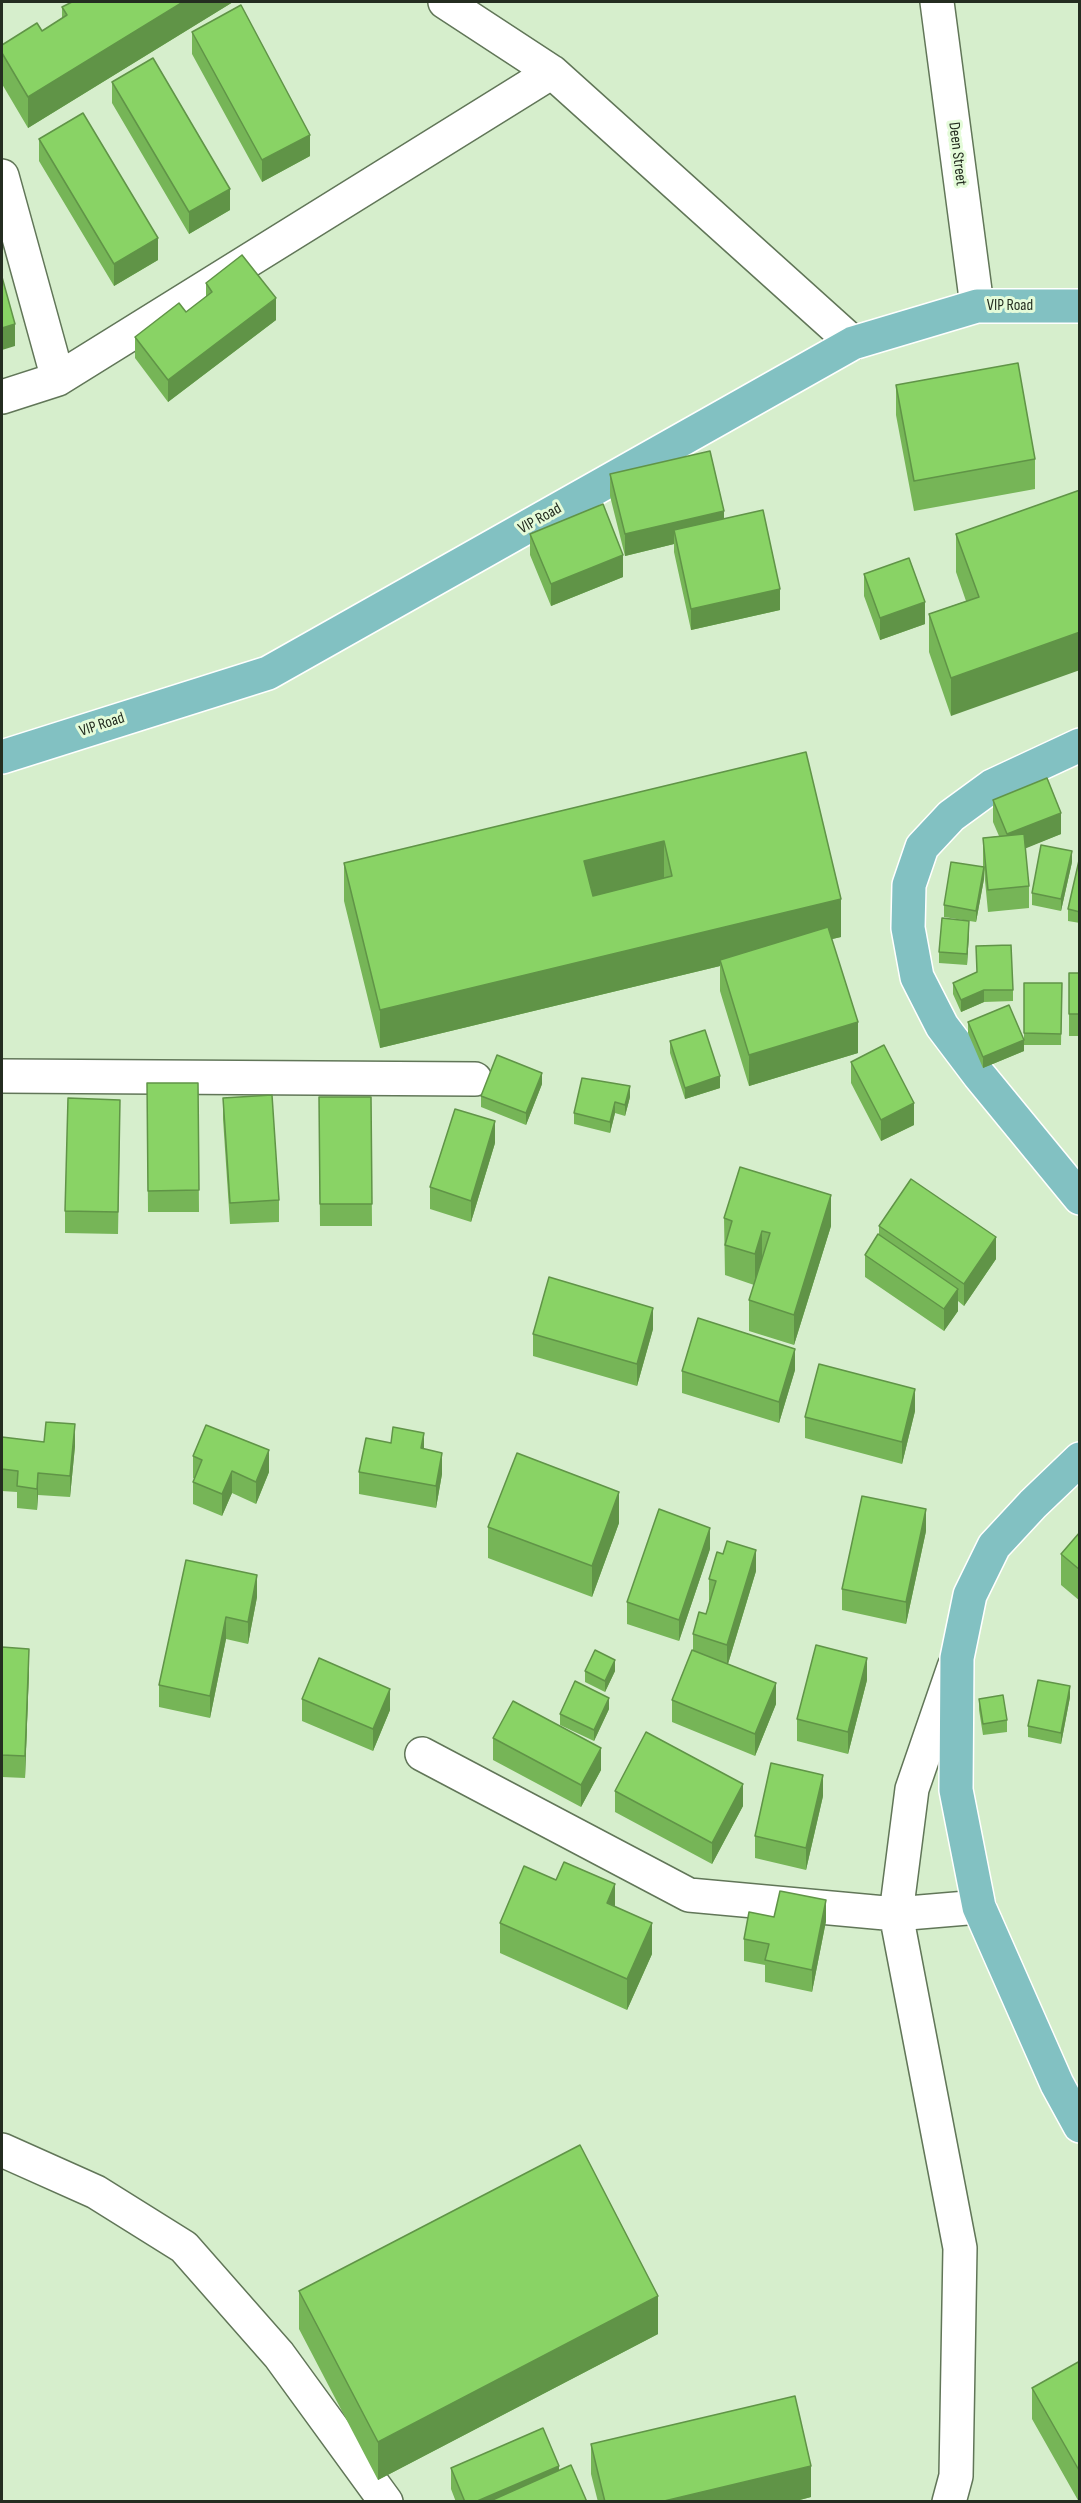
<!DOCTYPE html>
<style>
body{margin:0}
#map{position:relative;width:1081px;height:2503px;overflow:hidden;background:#d6eecc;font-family:"Sofia Sans Condensed",sans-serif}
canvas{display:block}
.frame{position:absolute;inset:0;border:3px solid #242d20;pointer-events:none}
</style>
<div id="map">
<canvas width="1081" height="2503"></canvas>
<div class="frame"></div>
</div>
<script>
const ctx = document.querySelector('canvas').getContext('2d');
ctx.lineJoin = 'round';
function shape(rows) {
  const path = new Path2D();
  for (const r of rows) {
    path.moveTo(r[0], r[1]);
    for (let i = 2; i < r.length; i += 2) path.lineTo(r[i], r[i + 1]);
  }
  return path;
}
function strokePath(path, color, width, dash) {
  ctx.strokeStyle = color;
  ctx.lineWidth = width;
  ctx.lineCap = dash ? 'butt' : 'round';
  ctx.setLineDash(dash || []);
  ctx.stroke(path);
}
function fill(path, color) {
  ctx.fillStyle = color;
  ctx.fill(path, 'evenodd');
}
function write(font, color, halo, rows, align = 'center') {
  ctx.font = font + ' "Sofia Sans Condensed",sans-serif';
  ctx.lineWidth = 6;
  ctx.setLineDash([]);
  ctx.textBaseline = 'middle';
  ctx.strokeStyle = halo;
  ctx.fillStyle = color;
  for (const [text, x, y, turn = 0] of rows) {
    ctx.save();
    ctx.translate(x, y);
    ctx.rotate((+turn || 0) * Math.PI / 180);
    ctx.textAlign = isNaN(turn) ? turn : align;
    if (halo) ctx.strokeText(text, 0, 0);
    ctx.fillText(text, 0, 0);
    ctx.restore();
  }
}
const minor = shape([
 [445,2,552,72],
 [937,2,977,306],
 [2,176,58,379],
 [2,397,58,379,552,72,853,343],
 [2,1076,475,1079],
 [422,1754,689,1895,896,1914,979,1907],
 [2,2150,96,2192,184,2247,279,2355,386,2502],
 [949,2502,956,2476,960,2248,896,1914,912,1789,954,1667]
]);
const major = shape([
 [1080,745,992,786,951,816,922,847,909,885,908,928,917,977,942,1026,979,1075,1080,1198],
 [2,757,268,673,853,343,977,306,1080,306],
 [1080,1459,1033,1504,994,1546,970,1595,957,1658,956,1790,979,1907,1057,2084,1080,2126]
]);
const wall = shape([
 [72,2,233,2,28,128,2,84,2,45,42,31,62,18,62,7],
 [192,32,310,156,262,182,192,54],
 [112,82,230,210,189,234,112,103],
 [39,139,158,260,114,286,39,161],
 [206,283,276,320,168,402,135,358,135,337,186,312,206,297],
 [896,385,1035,459,1035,489,914,511,896,415],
 [610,474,724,519,780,610,691,630,674,552,674,544,625,556,610,496],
 [1080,490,951,716,929,652,929,614,966,601,956,572,956,534],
 [530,534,623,577,551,606,530,555],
 [864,574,925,624,880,640,864,596],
 [806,752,841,937,832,939,858,1053,749,1086,720,991,720,966,380,1048,344,901,344,863],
 [993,800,1061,834,1025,848,1029,886,1029,908,988,912,984,870,984,879,976,922,944,917,944,905,983,867,983,838,999,836,993,822],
 [1080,856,1080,923,1068,921,1068,909],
 [1072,862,1061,911,1032,905,1032,893],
 [969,932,967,965,939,963,939,952],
 [1069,973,1080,973,1080,1036,1069,1036],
 [953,983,1013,990,1013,1001,984,1002,961,1012,953,994],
 [1024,983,1062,983,1061,1045,1024,1045,1024,1051,983,1068,968,1033,968,1022,1024,1040],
 [670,1041,720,1088,685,1099,670,1053],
 [851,1062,914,1125,881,1141,851,1083],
 [147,1083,198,1083,199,1212,148,1212],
 [542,1084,526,1125,481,1107,481,1096],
 [319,1097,371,1097,372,1226,320,1226],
 [630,1097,625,1116,615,1113,610,1133,574,1124,574,1113],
 [223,1098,279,1200,279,1222,230,1224,223,1119],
 [120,1121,118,1234,65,1233,65,1211],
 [495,1143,471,1222,430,1209,430,1187],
 [724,1218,831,1226,794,1345,749,1331,749,1300,754,1285,725,1275],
 [879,1226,996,1259,964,1306,958,1301,958,1311,944,1331,865,1277,865,1255,879,1235],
 [653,1329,637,1386,533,1356,533,1334],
 [795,1370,779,1423,682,1393,682,1371],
 [915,1411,902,1464,805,1438,805,1417],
 [2,1437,75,1446,70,1497,38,1495,37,1510,17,1508,17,1492,2,1491],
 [424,1449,442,1474,436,1508,359,1494,359,1472],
 [193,1456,269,1472,256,1504,232,1493,222,1516,193,1504,193,1482,195,1479,193,1478],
 [619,1523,592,1597,488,1558,488,1527],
 [926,1531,906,1624,842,1610,842,1589],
 [1080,1532,1080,1601,1061,1585,1061,1554],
 [710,1549,679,1641,627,1624,627,1602],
 [186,1560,257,1597,248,1644,226,1639,210,1718,159,1707,159,1685],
 [756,1571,728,1664,776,1704,755,1756,672,1722,672,1700,693,1650,693,1634,706,1614,710,1601,709,1600,709,1579],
 [2,1647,29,1670,25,1778,2,1777],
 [585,1671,615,1671,605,1692,585,1682],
 [867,1680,848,1754,797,1741,797,1719],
 [1070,1697,1061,1744,1028,1737,1028,1726],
 [302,1699,390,1710,373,1751,302,1721],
 [979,1699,1007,1720,1007,1732,983,1735,979,1710],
 [609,1709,594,1741,560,1725,560,1714],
 [493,1738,601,1770,581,1807,493,1760],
 [615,1791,743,1806,712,1864,615,1812],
 [823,1796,806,1870,755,1858,755,1836],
 [774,1917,826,1921,812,1992,765,1982,765,1965,744,1961,744,1939],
 [500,1923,652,1954,627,2010,500,1953],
 [299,2291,658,2334,378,2480,299,2329],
 [1080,2361,1080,2502,1079,2502,1032,2419,1032,2388],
 [591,2444,811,2497,792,2502,598,2502,591,2474],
 [451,2468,559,2470,587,2502,456,2502,451,2489]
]);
const shadedWall = shape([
 [183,2,233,2,28,128,28,97],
 [310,135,310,156,262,182,262,160],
 [230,189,230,210,189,234,189,212],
 [158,238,158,260,114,286,114,264],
 [276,298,276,320,168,402,168,380],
 [15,324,15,346,2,350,2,328],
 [724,511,724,533,674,530,674,544,625,556,625,534],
 [623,555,623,577,551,606,551,584],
 [780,589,780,610,691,630,691,609],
 [925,602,925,624,880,640,880,618],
 [1080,632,1080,670,951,716,951,678],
 [1061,813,1061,834,1007,856,1007,834],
 [664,841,664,879,584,899,584,861],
 [1072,851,1072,862,1061,911,1061,899],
 [984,867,984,879,976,922,976,911],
 [841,899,841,937,721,965,720,960,720,966,380,1048,380,1010],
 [969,921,969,932,967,965,967,954],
 [984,990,984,1002,961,1012,961,1000],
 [858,1022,858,1053,749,1086,749,1055],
 [1024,1040,1024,1051,983,1068,983,1057],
 [542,1073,542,1084,526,1125,526,1113],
 [720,1076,720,1088,685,1099,685,1088],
 [630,1086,630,1097,625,1116,625,1105],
 [615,1102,615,1113,610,1133,610,1122],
 [914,1103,914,1125,881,1141,881,1120],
 [495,1121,495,1143,471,1222,471,1201],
 [831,1195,831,1226,794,1345,794,1315],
 [762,1231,762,1262,755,1285,755,1254],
 [996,1237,996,1259,964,1306,964,1284],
 [958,1289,958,1311,944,1331,944,1309],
 [653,1308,653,1329,637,1386,637,1364],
 [795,1349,795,1370,779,1423,779,1402],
 [915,1389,915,1411,902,1464,902,1442],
 [75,1424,75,1446,70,1497,70,1476],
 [424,1433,424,1455,421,1448],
 [269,1450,269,1472,256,1504,256,1482],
 [442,1453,442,1474,436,1508,436,1486],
 [232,1471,232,1493,222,1516,222,1494],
 [38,1473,38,1495,37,1510,37,1489],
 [619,1492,619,1523,592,1597,592,1566],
 [926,1509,926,1531,906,1624,906,1602],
 [710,1528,710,1549,679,1641,679,1620],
 [756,1550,756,1571,727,1667,727,1645],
 [257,1575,257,1597,248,1644,248,1622],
 [226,1617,226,1639,210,1718,210,1696],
 [29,1649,29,1670,25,1778,25,1756],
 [867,1658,867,1680,848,1754,848,1732],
 [615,1660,615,1671,605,1692,605,1681],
 [776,1683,776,1704,755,1756,755,1734],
 [1070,1686,1070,1697,1061,1744,1061,1733],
 [390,1689,390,1710,373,1751,373,1729],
 [609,1698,609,1709,594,1741,594,1730],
 [601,1748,601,1770,581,1807,581,1785],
 [823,1775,823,1796,806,1870,806,1848],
 [743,1784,743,1806,712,1864,712,1843],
 [615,1884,615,1915,607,1903],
 [826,1900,826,1921,812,1992,812,1970],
 [652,1923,652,1954,627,2010,627,1979],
 [658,2296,658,2334,378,2480,378,2442],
 [559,2466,559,2487,526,2502,475,2502],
 [811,2466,811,2497,792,2502,660,2502]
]);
const building = shape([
 [72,2,183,2,28,97,2,53,2,45,37,23,42,31,67,15,62,7,72,2],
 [241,5,310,135,262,160,192,32,241,5],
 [153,58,230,189,189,212,112,82,153,58],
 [83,113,158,238,114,264,39,139,83,113],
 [242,255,276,298,168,380,135,337,179,303,186,312,212,292,206,283,242,255],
 [2,277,15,324,2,328,2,277],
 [1018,363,1035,459,914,481,896,385,1018,363],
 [710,451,724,511,625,534,610,474,710,451],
 [1080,490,1080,632,951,678,929,614,979,597,956,534,1080,490],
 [603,504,623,555,551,584,530,534,603,504],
 [763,510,780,589,691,609,674,530,763,510],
 [909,558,925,602,880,618,864,574,909,558],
 [806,752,841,899,380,1010,344,863,806,752],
 [664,841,672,876,593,896,584,861,664,841],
 [1047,778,1061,813,1007,834,993,800,1047,778],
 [1024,834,1029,886,988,890,983,838,1024,834],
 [1041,845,1072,851,1061,899,1032,893,1041,845],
 [1080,856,1080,912,1068,909,1080,856],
 [951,862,984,867,976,911,944,905,951,862],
 [942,918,969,921,967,954,939,952,942,918],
 [828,927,858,1022,749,1055,720,960,828,927],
 [1011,945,1013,990,984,990,961,1000,953,983,977,972,976,946,1011,945],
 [1069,973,1080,973,1080,1014,1069,1014,1069,973],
 [1024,983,1062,983,1061,1034,1024,1033,1024,983],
 [1009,1005,1024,1040,983,1057,968,1022,1009,1005],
 [705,1030,720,1076,685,1088,670,1041,705,1030],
 [884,1045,914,1103,881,1120,851,1062,884,1045],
 [497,1055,542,1073,526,1113,481,1096,497,1055],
 [582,1078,630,1086,625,1105,615,1102,610,1122,574,1113,582,1078],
 [147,1083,198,1083,199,1190,148,1191,147,1083],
 [272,1095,279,1200,230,1203,223,1098,272,1095],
 [319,1097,371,1097,372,1204,320,1204,319,1097],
 [68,1098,120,1100,118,1212,65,1211,68,1098],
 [455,1109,495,1121,471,1201,430,1187,455,1109],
 [740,1167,831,1195,794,1315,749,1300,770,1233,762,1231,755,1254,725,1245,732,1221,724,1218,740,1167],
 [911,1179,996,1237,964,1284,879,1226,911,1179],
 [878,1234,958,1289,944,1309,865,1255,878,1234],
 [549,1277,653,1308,637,1364,533,1334,549,1277],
 [698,1318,795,1349,779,1402,682,1371,698,1318],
 [819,1364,915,1389,902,1442,805,1417,819,1364],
 [46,1422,75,1424,70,1476,38,1473,37,1489,17,1486,18,1471,2,1469,2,1437,44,1442,46,1422],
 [206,1425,269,1450,256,1482,232,1471,222,1494,193,1482,202,1460,193,1456,206,1425],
 [393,1427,424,1433,421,1448,442,1453,436,1486,359,1472,366,1438,391,1443,393,1427],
 [517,1453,619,1492,592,1566,488,1527,517,1453],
 [862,1496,926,1509,906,1602,842,1589,862,1496],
 [659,1509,710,1528,679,1620,627,1602,659,1509],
 [1080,1532,1080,1570,1061,1554,1080,1532],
 [727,1541,756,1550,727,1645,693,1634,699,1612,706,1614,716,1581,709,1579,717,1552,723,1554,727,1541],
 [186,1560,257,1575,248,1622,226,1617,210,1696,159,1685,186,1560],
 [816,1645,867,1658,848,1732,797,1719,816,1645],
 [2,1647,29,1649,25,1756,2,1755,2,1647],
 [595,1650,615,1660,605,1681,585,1671,595,1650],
 [692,1650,776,1683,755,1734,672,1700,692,1650],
 [319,1658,390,1689,373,1729,302,1699,319,1658],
 [1038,1680,1070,1686,1061,1733,1028,1726,1038,1680],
 [575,1681,609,1698,594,1730,560,1714,575,1681],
 [1003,1695,1007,1720,983,1724,979,1699,1003,1695],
 [513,1701,601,1748,581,1785,493,1738,513,1701],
 [646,1732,743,1784,712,1843,615,1791,646,1732],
 [771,1763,823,1775,806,1848,755,1836,771,1763],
 [564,1862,615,1884,607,1903,652,1923,627,1979,500,1923,524,1866,556,1880,564,1862],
 [780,1891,826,1900,812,1970,765,1960,769,1944,744,1939,749,1912,774,1917,780,1891],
 [580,2145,658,2296,378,2442,299,2291,580,2145],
 [1080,2361,1080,2472,1032,2388,1080,2361],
 [795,2396,811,2466,660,2502,605,2502,591,2444,795,2396],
 [543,2428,559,2466,475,2502,465,2502,451,2468,543,2428],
 [571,2465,587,2502,488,2502,571,2465]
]);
const streetNames = [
 ["Deen Street",957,154,83],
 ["VIP Road",1010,306],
 ["VIP Road",540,519,-29],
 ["VIP Road",102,725,-18]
];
strokePath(minor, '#617658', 36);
strokePath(major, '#fff', 36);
strokePath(minor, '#fff', 33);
strokePath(major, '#82c1c2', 33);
fill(wall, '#76b557');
fill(shadedWall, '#609447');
fill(building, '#89d365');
strokePath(building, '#609447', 1.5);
write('16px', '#242d20', '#e4fbd9', streetNames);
</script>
